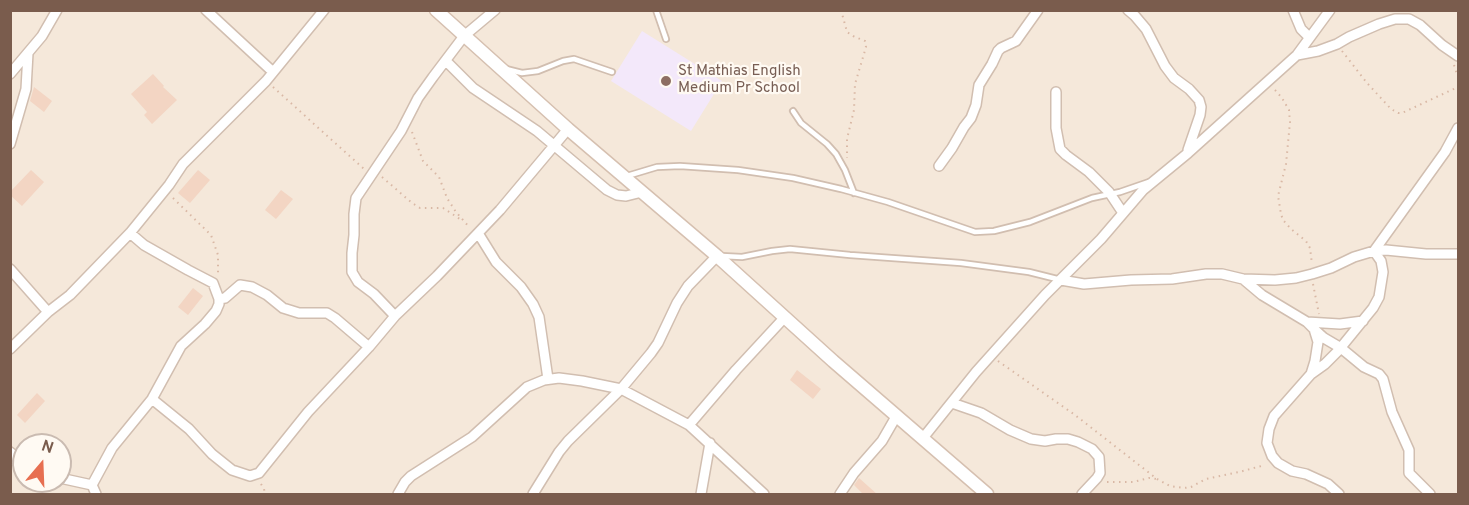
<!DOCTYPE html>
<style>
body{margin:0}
#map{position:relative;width:1469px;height:505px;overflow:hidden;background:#fdf6ec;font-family:Overpass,sans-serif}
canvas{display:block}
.frame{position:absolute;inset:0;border:12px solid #7a5c4d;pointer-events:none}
.north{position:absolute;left:12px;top:433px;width:60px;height:60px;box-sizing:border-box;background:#fffaf3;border:2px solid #cabbb1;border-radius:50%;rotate:19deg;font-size:16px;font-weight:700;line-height:24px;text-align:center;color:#7a5c4d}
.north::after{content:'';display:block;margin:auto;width:21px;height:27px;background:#e76f51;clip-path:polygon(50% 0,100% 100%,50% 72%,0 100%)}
</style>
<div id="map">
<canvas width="1469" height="505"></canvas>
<div class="frame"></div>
<div class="north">N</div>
</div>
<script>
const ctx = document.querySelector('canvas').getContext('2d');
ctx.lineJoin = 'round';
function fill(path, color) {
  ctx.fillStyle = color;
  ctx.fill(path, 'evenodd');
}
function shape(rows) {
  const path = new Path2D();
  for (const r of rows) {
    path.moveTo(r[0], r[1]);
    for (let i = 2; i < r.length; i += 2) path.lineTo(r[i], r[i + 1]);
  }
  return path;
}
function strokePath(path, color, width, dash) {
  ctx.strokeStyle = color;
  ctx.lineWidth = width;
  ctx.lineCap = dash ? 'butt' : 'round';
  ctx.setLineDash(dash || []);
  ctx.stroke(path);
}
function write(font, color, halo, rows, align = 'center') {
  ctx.font = font + ' Overpass,sans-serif';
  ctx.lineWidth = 4.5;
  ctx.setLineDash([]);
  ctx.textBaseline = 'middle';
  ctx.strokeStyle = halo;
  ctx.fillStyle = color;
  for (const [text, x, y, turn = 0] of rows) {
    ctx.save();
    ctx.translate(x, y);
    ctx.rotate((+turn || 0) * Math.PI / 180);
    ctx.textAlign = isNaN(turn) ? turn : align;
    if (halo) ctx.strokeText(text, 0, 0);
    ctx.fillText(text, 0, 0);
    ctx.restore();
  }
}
const residential = shape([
 [10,11,1458,11,1458,494,11,494],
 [24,445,60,445,60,481,24,481]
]);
const education = shape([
 [642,31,722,81,691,131,611,81]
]);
const building = shape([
 [153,74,164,86,163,87,177,100,152,124,144,115,147,112,131,94],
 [34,87,52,101,44,112,30,101],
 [31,170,44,182,22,206,10,195,10,192],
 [198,170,210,180,190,203,178,193],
 [281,190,293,199,276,219,265,210],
 [193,288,203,296,188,315,178,307],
 [797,370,821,389,813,399,790,380],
 [37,393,45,401,25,423,17,415],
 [859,478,878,495,864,495,854,485]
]);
const path = shape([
 [841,10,847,32,853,36,865,41,866,47,855,84,854,110,847,139,847,158],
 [1342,51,1367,83,1391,109,1398,113,1402,113,1458,87],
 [1454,65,1458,77],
 [273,87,364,169],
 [1275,90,1282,98,1289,110,1290,122,1286,164,1278,196,1281,214,1283,220,1291,229,1306,241,1310,248,1312,264],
 [412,132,423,161,439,177,447,198,456,212,470,228],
 [382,177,412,203,420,208,443,208,463,221],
 [173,198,211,235,218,255,218,274],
 [1313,284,1319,314],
 [998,361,1075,415,1157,479,1170,486,1184,488,1191,487,1206,479,1239,472,1265,465],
 [1107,482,1133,482,1149,478,1157,479],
 [261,484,264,489,265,494]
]);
const lane = shape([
 [656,10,666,39],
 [506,69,522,73,538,71,563,61,574,59,612,72],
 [793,111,801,123,827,144,836,154,845,170,854,193],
 [627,176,657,167,680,166,738,170,793,178,841,189,888,202,975,232,994,231,1030,222,1092,198,1120,192,1149,182],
 [722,256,742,257,772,251,790,249,850,255,961,263,1029,272,1061,280]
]);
const street = shape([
 [206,10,273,72],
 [1128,10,1135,16,1146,29,1165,66,1174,78,1189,89,1199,100,1201,107,1200,115,1188,150],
 [1293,10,1301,29,1309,37],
 [1297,55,1318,51,1337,44,1349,37,1379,24,1395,19,1409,19,1420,25,1442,45,1458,56],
 [446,61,473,88,537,131,607,190,617,195,626,196,642,192],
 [10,74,42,36,57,10],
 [1056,92,1056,128,1060,149,1066,155,1089,172,1109,192,1123,213],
 [10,144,26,89,28,53],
 [939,166,952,148,964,127,971,118,976,105,979,85,992,64,998,51,1001,48,1016,41,1038,10],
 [478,233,496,262,521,287,533,304,539,317,548,379],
 [10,269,48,312],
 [1243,279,1262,295,1307,322,1314,329,1318,342,1315,361,1311,374,1274,416,1269,429,1267,443,1272,456,1278,463,1292,471,1306,474,1328,484,1339,494],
 [1061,280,1084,284,1131,280,1172,279,1206,274,1222,274,1243,279,1275,280,1296,278,1312,274,1331,268,1354,257,1374,251,1386,250,1426,254,1458,254],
 [219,299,225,298,240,285,252,287,267,295,283,308,299,313,327,313,335,318,369,347],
 [395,316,374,294,358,282,352,272,352,253,354,235,354,214,356,198,401,131,418,98,433,77,464,36,495,10],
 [1307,322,1340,324,1363,321],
 [1314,329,1324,338,1341,348,1364,367,1379,374,1383,379,1392,412,1409,450,1409,473,1430,494],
 [10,349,48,312,70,295,130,233,169,185,183,164,266,81,324,10],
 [1311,374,1325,364,1338,351,1373,308,1379,297,1383,272,1381,261,1374,251,1445,152,1458,128],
 [152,399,189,429,212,454,232,470,250,476,259,473,308,412,369,347,395,316,437,276,500,210,568,129],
 [952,403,981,413,1010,430,1031,439,1045,441,1056,439,1068,439,1078,442,1092,449,1099,457,1100,473,1097,478,1082,494],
 [689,425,736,370,785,317],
 [923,438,976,372,1045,295,1101,239,1143,190,1188,153,1297,55,1330,10],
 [10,452,24,464],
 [60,478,92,485],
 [96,494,92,485,112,448,152,399,181,346,205,324,216,311,219,304,219,299,213,283,188,270,144,245,130,233],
 [398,494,405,482,411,476,472,437,527,387,544,380,559,378,582,381,621,389,689,425,764,494],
 [533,494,559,452,568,441,621,389,651,353,658,343,677,303,688,286,717,256],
 [701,494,710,443],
 [840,494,854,473,882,441,897,415]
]);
const secondary = shape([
 [436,10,568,129,717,256,833,361,987,494]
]);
const markers = [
 [666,81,6,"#8d6e63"]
];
const educationNames = [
 ["St Mathias English",678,72],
 ["Medium Pr School",678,89]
];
fill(residential, '#f5e8da');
fill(education, '#f3e8fa');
fill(building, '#f3d5c3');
strokePath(lane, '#d1beb0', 8);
strokePath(street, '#d1beb0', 12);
strokePath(secondary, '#d6c0b0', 15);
strokePath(path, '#d9b8a5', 2, [1.5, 4.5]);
strokePath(lane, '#fff', 4.5);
strokePath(street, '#fff', 9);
strokePath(secondary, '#fff', 12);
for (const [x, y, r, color] of markers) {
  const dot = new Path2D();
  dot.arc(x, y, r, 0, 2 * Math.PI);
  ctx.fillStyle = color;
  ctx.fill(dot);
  strokePath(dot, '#fffaf3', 2);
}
write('15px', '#785e54', '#fffaf3', educationNames, 'left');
</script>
